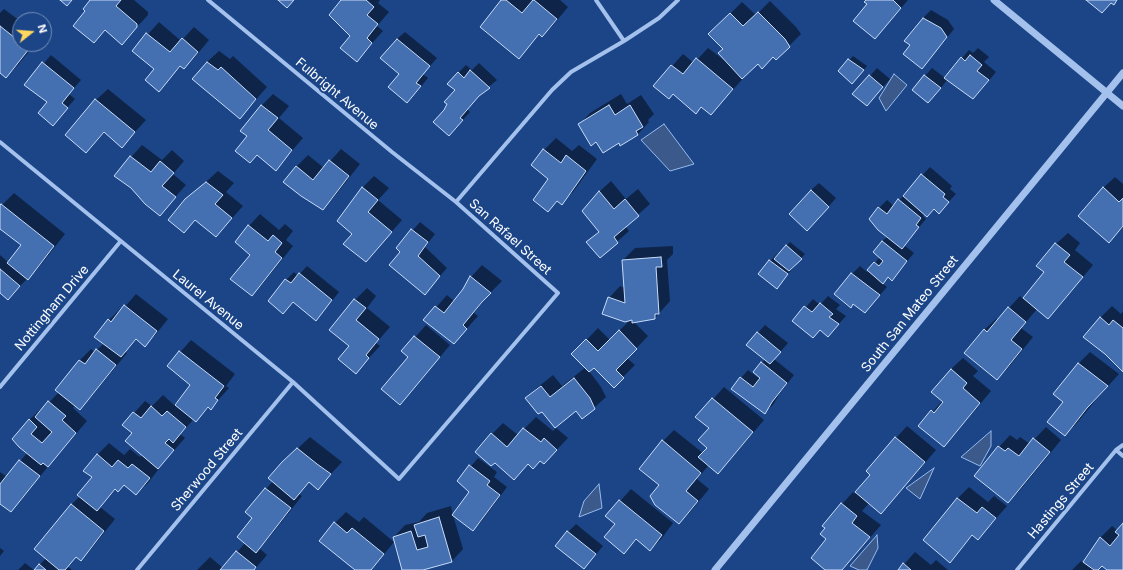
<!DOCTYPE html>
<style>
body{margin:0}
#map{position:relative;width:1123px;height:570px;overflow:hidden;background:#1b4587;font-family:Inter,sans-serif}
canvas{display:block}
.north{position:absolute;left:12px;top:12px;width:40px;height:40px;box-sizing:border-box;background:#1b4587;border:1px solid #768fb7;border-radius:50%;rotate:73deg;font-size:11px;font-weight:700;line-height:16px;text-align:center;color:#fff}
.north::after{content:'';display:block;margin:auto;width:14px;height:18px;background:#fdd760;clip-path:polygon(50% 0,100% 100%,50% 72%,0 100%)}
</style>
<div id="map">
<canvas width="1123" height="570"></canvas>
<div class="north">N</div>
</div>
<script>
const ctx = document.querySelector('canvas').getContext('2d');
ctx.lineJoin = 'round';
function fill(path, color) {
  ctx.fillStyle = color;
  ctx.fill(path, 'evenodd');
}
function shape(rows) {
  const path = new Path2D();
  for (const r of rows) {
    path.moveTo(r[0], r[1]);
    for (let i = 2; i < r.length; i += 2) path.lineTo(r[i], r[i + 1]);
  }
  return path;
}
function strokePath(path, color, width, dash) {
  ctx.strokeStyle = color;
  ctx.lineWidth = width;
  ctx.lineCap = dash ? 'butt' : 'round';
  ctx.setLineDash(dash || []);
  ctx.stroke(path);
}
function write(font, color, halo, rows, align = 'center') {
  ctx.font = font + ' Inter,sans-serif';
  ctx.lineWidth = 4;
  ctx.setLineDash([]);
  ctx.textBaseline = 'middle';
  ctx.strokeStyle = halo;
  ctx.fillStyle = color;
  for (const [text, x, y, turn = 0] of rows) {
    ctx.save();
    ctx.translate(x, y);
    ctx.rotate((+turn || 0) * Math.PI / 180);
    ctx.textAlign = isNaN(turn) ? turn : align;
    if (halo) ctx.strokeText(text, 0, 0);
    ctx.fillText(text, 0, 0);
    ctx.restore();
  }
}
const water = shape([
 [894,74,907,85,886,111,879,98,894,74],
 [664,124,694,164,670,171,641,140,664,124],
 [991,431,991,446,980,466,961,457,991,431],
 [934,468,920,499,906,488,934,468],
 [599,484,602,508,579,517,584,501,599,484],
 [877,535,878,548,867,570,859,570,850,566,877,535]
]);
const shadow = shape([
 [92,0,134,0,148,12,148,15,122,43,106,30,94,42,86,11],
 [342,0,380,0,378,3,389,12,377,26,383,31,357,60],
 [502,0,531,0,533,2,534,0,560,0,568,7,554,24,542,36,540,34,518,58],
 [867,0,908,0,875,38],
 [770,1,796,27,801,34,776,59,773,56,758,62,711,114,702,106,696,112,673,93,654,86,683,54,694,63,708,48,724,60,724,49,710,34,742,2,756,15],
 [4,9,20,21,20,44,35,44,18,65,6,77,0,71,0,13],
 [931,10,948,20,954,29,929,60,923,18],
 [159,22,181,41,194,27,209,40,195,57,184,68,181,66,159,90,155,69,133,51],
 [405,32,437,58,423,74,428,78,415,94,400,73,397,39],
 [978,48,989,57,984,62,996,72,981,90,973,98,948,79,936,94,925,76,932,68,945,78,969,50,973,53],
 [219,51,230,59,233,56,267,87,240,118,207,62],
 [51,55,81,80,69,94,75,99,53,124,48,102,26,84],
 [853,56,867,66,856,79,839,71],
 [479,63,497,80,481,93,467,109,470,112,449,135,445,110,456,90,458,73,466,65,472,70],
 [877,68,890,79,867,105,854,94],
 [108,89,146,120,122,146,105,132,86,152,96,100],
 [273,94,289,106,279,118,303,138,276,169,257,154,248,136,241,131,262,105],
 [621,94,627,104,641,95,654,114,648,120,649,122,638,134,621,145,619,142,597,141,579,125,590,113],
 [556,138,572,151,579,145,597,159,573,192,561,203,558,201,548,211,550,179,532,165,544,150],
 [142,145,162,160,172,150,184,161,173,174,186,185,160,214,132,187,115,175],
 [341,149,360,164,334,197,323,209,296,167,308,155,324,168],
 [930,167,952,186,950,189,956,194,939,212,935,209,927,216,925,214,923,216,926,219,904,245,914,253,899,271,892,279,889,276,882,283,887,287,865,312,854,303,852,274,860,266,867,272,880,257,882,241,887,237,879,208,887,200,894,206],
 [218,171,234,183,226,192,243,206,216,236,186,200],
 [374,176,389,188,378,200,402,220,366,261,353,234,338,221,363,187],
 [1115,177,1123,184,1123,227,1109,241,1103,188],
 [611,181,626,199,638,189,650,204,625,226,629,231,600,257,588,242,600,230,599,192],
 [819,183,836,198,815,222,811,190],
 [14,193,65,234,39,267,8,298,0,292,0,255,8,262,22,245,0,228,0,207],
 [260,214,279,230,285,224,293,231,286,240,293,246,263,283,252,295,252,254,249,226],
 [420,222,435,234,425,247,447,268,425,293,402,251,397,248],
 [1068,233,1080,243,1075,250,1093,265,1059,306,1048,318,1037,309,1021,328,1033,337,1008,368,996,379,984,330,996,319,998,320,1020,296,1023,299,1046,272,1056,244],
 [790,242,805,254,794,265,795,266,776,287,760,274,770,261,778,253,779,254],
 [673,246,673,254,667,260,670,301,655,318,633,321,648,336,627,358,635,365,614,386,594,366,589,371,601,387,606,397,594,408,576,410,555,427,568,438,544,463,541,460,533,468,528,463,514,478,492,434,503,423,518,435,536,417,553,431,556,428,542,410,526,398,538,387,553,375,562,386,586,367,573,354,598,328,610,340,631,319,609,298,620,286,625,288,623,260,635,248],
 [482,265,502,281,489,294,474,313,478,316,454,343,425,320,447,295,454,301,464,289,471,277],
 [307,266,339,292,323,312,316,320,294,301,283,313,286,280,294,272,298,276],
 [367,288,376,296,367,308,390,327,376,343,380,346,356,372,350,346,330,330,355,300],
 [136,294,168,319,156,334,145,345,137,339,125,352,127,353,91,397,79,409,75,405,73,408,87,421,50,464,22,499,11,511,0,502,0,472,7,477,27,453,29,420,41,409,42,410,59,392,56,390,80,360,91,349,95,352,104,343,109,320,120,309,122,310],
 [828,296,840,305,836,309,846,316,828,336,820,329,794,321,813,299,820,305],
 [1112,306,1121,314,1123,311,1123,371,1100,318],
 [426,325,450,345,411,392,400,404,410,357,403,351],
 [765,325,788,343,774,359,794,375,780,393,773,405,765,412,741,378,748,370,761,380,762,363,765,359,747,345],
 [191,340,235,374,226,386,229,388,211,408,209,407,196,421,194,419,180,434,185,438,160,466,161,466,148,483,136,494,124,484,116,489,100,507,115,519,92,548,81,560,77,556,67,566,72,570,35,570,46,558,71,505,80,496,93,477,97,455,109,443,124,455,130,449,140,457,142,455,133,433,123,425,145,401,152,406,163,395,174,405,192,385,168,366],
 [1090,352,1119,374,1099,396,1077,423,1065,435,1065,402,1055,394,1079,363],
 [963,358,978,371,973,376,991,391,955,434,944,446,920,426,943,400,951,369],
 [724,387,764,420,729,461,718,473,709,465,697,479,709,489,691,511,679,523,660,485,663,441,674,430,703,453,708,447,710,428,697,417],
 [907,426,936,450,892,501,881,513,869,503,862,511,881,525,842,570,827,570,827,539,826,528,824,526,842,504,853,492,855,494,872,475,896,438],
 [1046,427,1061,440,1020,490,1008,502,999,447,1010,435,1017,440,1020,437,1030,444],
 [310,437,342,462,318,488,310,481,299,494,302,496,267,540,259,548,267,555,254,570,197,570,210,557,223,568,245,543,254,518,246,512,273,481,295,451],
 [478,458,497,472,494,477,507,487,481,522,473,530,453,515,463,549,452,561,419,570,403,570,394,537,405,525,419,522,427,513,451,506,453,515,470,492,458,481],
 [969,487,988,502,994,496,1007,506,978,539,973,535,950,561,924,540,958,498],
 [631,489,673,523,662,538,650,550,637,539,624,553,616,524,607,516],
 [346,512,359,522,364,517,394,542,371,570,356,570,335,523],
 [576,524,603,546,591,560,568,532],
 [1123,525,1123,570,1109,570,1103,565,1097,570,1072,570,1081,561,1089,567,1100,538,1112,526,1118,531],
 [0,548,4,551,0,556],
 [915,552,931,565,936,560,948,570,899,570],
 [25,563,34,570,18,570]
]);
const building = shape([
 [60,0,72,0,67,6,60,0],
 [90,0,121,0,116,6,137,24,137,27,122,45,105,30,94,43,73,26,85,11,83,9,90,0],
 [278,0,294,0,287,8,278,0],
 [341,0,366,0,374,7,367,15,378,24,367,38,372,43,357,62,340,48,350,36,329,15,341,0],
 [501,0,506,0,522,13,533,0,534,0,557,19,542,37,539,34,519,59,480,27,501,0],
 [866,0,893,0,901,8,875,39,853,21,867,4,864,2,866,0],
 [1086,0,1117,0,1114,5,1111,3,1102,13,1086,0],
 [758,12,785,39,790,47,776,60,773,57,762,69,758,64,742,79,718,53,723,49,708,34,730,13,743,26,758,12],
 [923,18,941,28,947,37,922,69,903,54,910,45,904,41,923,18],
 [0,26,20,42,20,44,23,44,29,49,6,78,0,73,0,26],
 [146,33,170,52,182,38,198,52,184,69,180,66,159,92,145,80,154,69,132,51,146,33],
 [397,39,430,66,416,83,421,86,407,103,388,87,399,74,380,58,397,39],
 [970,55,982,65,977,71,989,80,973,99,944,78,961,57,965,61,970,55],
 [696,58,733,89,711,115,701,107,696,114,673,94,669,99,653,86,671,65,683,74,696,58],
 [848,59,864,70,852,84,838,71,848,59],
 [42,62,74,88,62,103,68,108,53,126,38,113,47,102,24,85,42,62],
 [207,62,218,70,221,67,256,99,240,119,192,79,207,62],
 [470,70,490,88,479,96,460,118,463,120,449,136,433,122,444,110,447,104,444,102,455,90,447,84,458,72,464,78,470,70],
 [869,75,883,87,867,106,852,94,869,75],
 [924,75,941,88,928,103,912,90,924,75],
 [95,99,135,132,122,148,104,132,86,153,65,135,95,99],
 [261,105,278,118,268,130,292,150,276,171,257,155,250,163,235,151,247,136,240,131,261,105],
 [609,105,615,115,630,105,643,127,636,131,638,135,620,146,619,143,603,153,596,142,591,146,578,124,609,105],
 [543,149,561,163,566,155,586,171,562,205,557,201,548,212,533,200,548,179,531,165,543,149],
 [130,156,151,172,160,161,174,173,162,186,176,197,160,216,145,204,131,188,114,176,130,156],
 [329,160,349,176,323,210,301,196,283,182,296,166,313,180,329,160],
 [921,174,945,194,943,197,949,202,939,214,934,209,927,217,903,196,921,174],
 [206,182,223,195,215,204,232,218,216,237,195,220,184,233,168,220,185,199,206,182],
 [362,187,378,200,368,212,392,232,366,262,343,244,352,234,337,221,362,187],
 [1103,187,1119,202,1123,198,1123,226,1109,243,1078,216,1103,187],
 [811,190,829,207,807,231,789,214,811,190],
 [599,191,614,209,625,199,639,216,614,237,618,243,600,258,586,242,599,232,582,211,599,191],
 [898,199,921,218,916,225,919,227,902,249,878,230,869,219,878,207,887,214,898,199],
 [1,204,54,246,28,280,7,263,21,245,0,229,0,205,1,204],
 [248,225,268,241,273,235,282,243,275,252,282,258,252,296,230,279,250,255,235,242,248,225],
 [411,229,428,242,418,256,440,276,425,295,389,265,400,252,396,248,411,229],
 [882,241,907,261,892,281,888,277,883,284,867,270,874,262,879,266,883,261,873,252,882,241],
 [1055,243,1070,255,1064,262,1083,277,1048,319,1023,298,1044,272,1036,266,1055,243],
 [786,245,802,259,789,271,774,259,786,245],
 [661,257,662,267,656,267,659,314,655,314,655,319,632,323,632,320,625,322,602,314,608,297,625,303,622,260,661,257],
 [769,260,788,274,777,289,758,274,769,260],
 [0,269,20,286,8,300,0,293,0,269],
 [299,273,332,300,316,321,293,302,283,314,268,301,285,279,291,283,299,273],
 [851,273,880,295,865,313,853,304,851,308,834,294,851,273],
 [470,276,491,293,482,302,463,325,467,329,454,344,423,320,435,306,444,313,463,289,470,276],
 [354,299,366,308,356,320,379,339,366,355,369,358,356,374,338,359,349,346,329,330,354,299],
 [820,303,833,314,829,317,839,324,828,337,820,330,813,338,792,321,804,306,812,312,820,303],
 [124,305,157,331,145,347,136,339,121,357,94,337,108,319,111,322,124,305],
 [1008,307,1026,322,1011,340,1022,349,997,380,964,353,984,329,987,332,1008,307],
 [1100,317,1109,325,1113,320,1123,328,1123,372,1105,354,1083,337,1100,317],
 [619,330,637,349,616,370,624,378,614,388,594,368,589,372,571,354,586,339,598,351,619,330],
 [757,332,781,352,770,364,746,345,757,332],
 [414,336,440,357,400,405,381,389,408,357,401,351,414,336],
 [96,349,116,365,80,410,55,390,79,360,85,364,96,349],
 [179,351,224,386,215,398,218,400,211,410,208,407,196,422,175,405,190,385,167,366,179,351],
 [761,362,787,383,772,402,765,414,731,389,740,377,753,387,760,378,753,372,761,362],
 [1078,363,1108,386,1087,408,1065,436,1047,422,1063,402,1053,394,1078,363],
 [951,369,967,383,963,388,980,403,944,447,918,426,931,410,934,413,943,402,931,392,951,369],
 [574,378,590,398,595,409,582,419,576,411,555,428,542,412,538,414,525,398,541,386,550,397,574,378],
 [712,398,753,432,718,474,698,457,707,448,698,440,709,428,695,417,712,398],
 [48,401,66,416,62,420,76,433,48,467,43,463,41,465,19,447,12,439,29,419,37,427,31,434,42,443,52,432,35,417,48,401],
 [151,406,162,416,167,411,186,427,173,443,169,439,165,443,174,450,158,469,125,441,132,433,122,425,133,412,141,418,151,406],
 [523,428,541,442,544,438,557,450,544,464,540,461,533,469,528,464,514,480,495,463,491,466,475,452,491,433,507,447,523,428],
 [895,437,925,462,881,514,855,492,870,475,866,471,895,437],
 [1033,438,1050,452,1008,503,974,476,998,446,1005,451,1008,448,1019,456,1033,438],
 [662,440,701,473,686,491,698,501,679,524,655,505,650,496,659,485,639,469,662,440],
 [297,448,317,464,331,474,318,490,309,482,294,500,268,478,282,462,297,448],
 [97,454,112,467,118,460,128,468,132,464,150,478,136,495,124,485,118,492,115,489,97,511,77,495,92,477,83,471,97,454],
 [19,460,40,476,11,512,0,504,0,484,19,460],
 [469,465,490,481,487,485,500,495,473,531,452,515,469,492,457,481,469,465],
 [265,488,291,508,256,553,237,537,252,518,245,512,265,488],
 [957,498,977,513,982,507,996,518,978,540,972,535,950,563,923,540,957,498],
 [619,500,662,535,650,551,636,539,624,554,604,537,615,524,605,516,619,500],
 [841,503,857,516,852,523,870,537,842,570,825,570,811,558,826,539,820,534,825,528,822,526,841,503],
 [71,504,104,531,81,561,76,557,65,570,59,570,34,549,71,504],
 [439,517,452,562,423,570,402,570,393,537,411,531,417,550,428,547,425,535,418,537,414,525,439,517],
 [334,522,347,533,352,528,384,554,371,570,355,570,319,541,334,522],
 [1123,523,1123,570,1107,570,1102,566,1098,570,1094,570,1083,562,1100,537,1110,546,1119,535,1115,532,1123,523],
 [567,531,596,554,584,569,555,546,567,531],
 [236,551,256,567,254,570,220,570,236,551],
 [903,563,911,570,898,570,903,563],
 [39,564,46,570,34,570,39,564]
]);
const minor = shape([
 [208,0,392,152,456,202],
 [596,0,624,41],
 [0,142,293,382,399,479,558,293,456,202,552,90,571,72,624,41,659,18,678,0],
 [0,387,120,242],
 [1116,450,1123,456],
 [137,570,293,382],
 [1017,570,1116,450,1123,445]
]);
const tertiary = shape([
 [994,0,1123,106],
 [715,570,1123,73]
]);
const streetNames = [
 ["Fulbright Avenue",337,94,40],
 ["San Rafael Street",510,237,42],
 ["Laurel Avenue",208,300,39],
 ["Nottingham Drive",52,308,-50],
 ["South San Mateo Street",910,314,-51],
 ["Sherwood Street",207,470,-50],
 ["Hastings Street",1061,501,-50]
];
fill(water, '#3b598a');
strokePath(water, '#96bbee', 1);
fill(shadow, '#0007');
fill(building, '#446fb0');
strokePath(building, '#c8dcf9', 1);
strokePath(minor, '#a3c1ec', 4);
strokePath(tertiary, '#a3c1ec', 7);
write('13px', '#fff', '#1b4587', streetNames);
</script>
